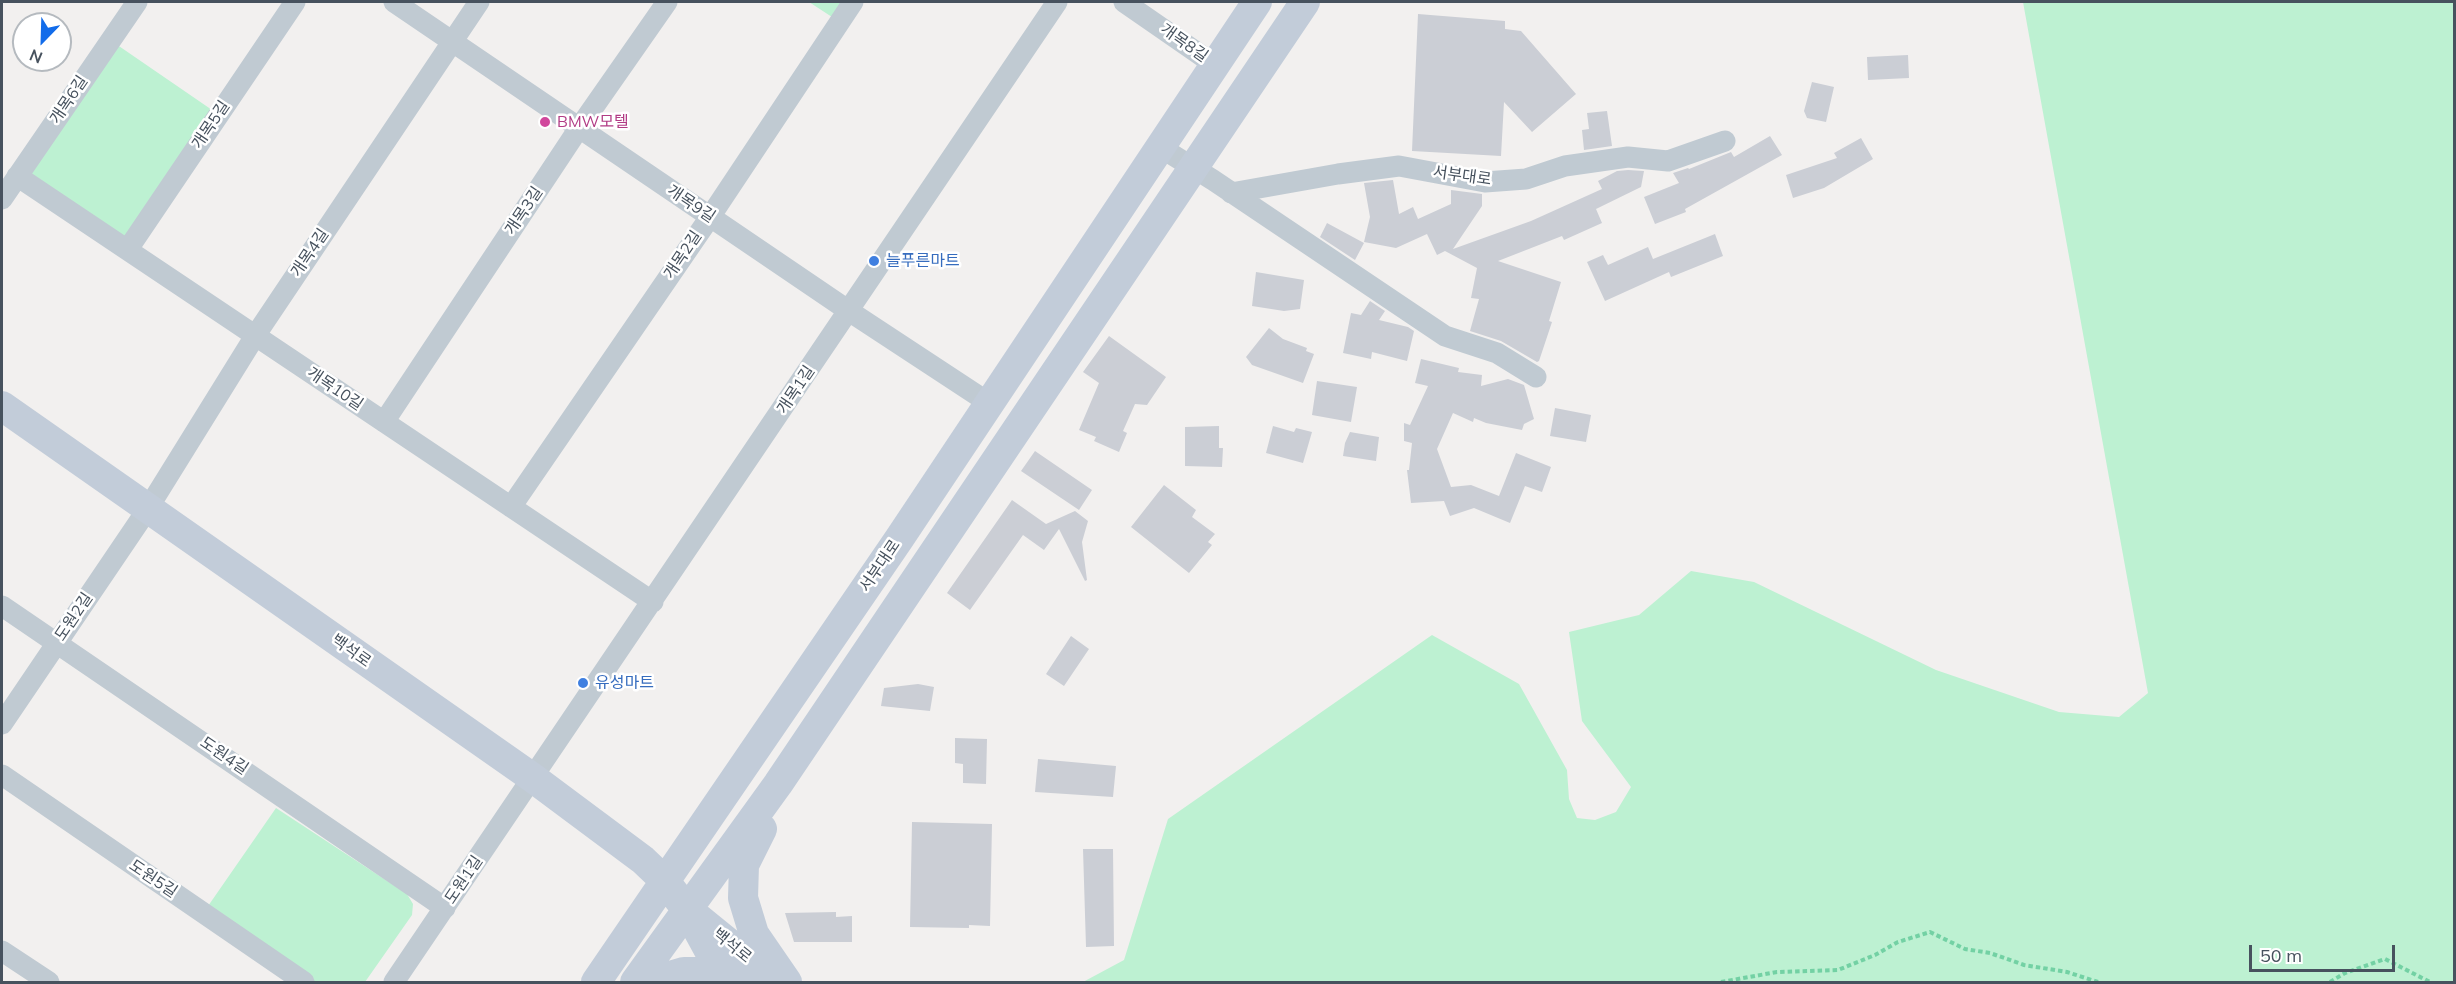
<!DOCTYPE html>
<meta charset="utf-8">
<style>
body{margin:0}
#map{position:relative;width:2456px;height:984px;overflow:hidden;background:#f2f0ef;font-family:Mulish,sans-serif}
canvas{display:block}
.frame{position:absolute;inset:0;border:3px solid #47525e;pointer-events:none}
.north{position:absolute;left:12px;top:12px;width:60px;height:60px;box-sizing:border-box;background:#fff;border:2px solid #b5babf;border-radius:50%;rotate:203deg;font-size:16px;font-weight:700;line-height:24px;text-align:center;color:#47525e}
.north::after{content:'';display:block;margin:auto;width:21px;height:27px;background:#126cea;clip-path:polygon(50% 0,100% 100%,50% 72%,0 100%)}
.scale{position:absolute;left:2249px;top:945px;width:146px;height:27px;box-sizing:border-box;border:3px solid #47525e;border-top:0;padding-left:8px;font-size:18px;line-height:21px;white-space:nowrap;color:#47525e;-webkit-text-stroke:4px #fff;paint-order:stroke}
</style>
<div id="map">
<canvas width="2456" height="984"></canvas>
<div class="frame"></div>
<div class="north">N</div>
<div class="scale">50 m</div>
</div>
<script>
const ctx = document.querySelector('canvas').getContext('2d');
ctx.lineJoin = 'round';
function fill(path, color) {
  ctx.fillStyle = color;
  ctx.fill(path, 'evenodd');
}
function shape(rows) {
  const path = new Path2D();
  for (const r of rows) {
    path.moveTo(r[0], r[1]);
    for (let i = 2; i < r.length; i += 2) path.lineTo(r[i], r[i + 1]);
  }
  return path;
}
function strokePath(path, color, width, dash) {
  ctx.strokeStyle = color;
  ctx.lineWidth = width;
  ctx.lineCap = dash ? 'butt' : 'round';
  ctx.setLineDash(dash || []);
  ctx.stroke(path);
}
function write(font, color, halo, rows, align = 'center') {
  ctx.font = font + ' Mulish,"Noto Sans KR",sans-serif';
  ctx.lineWidth = 5;
  ctx.setLineDash([]);
  ctx.textBaseline = 'middle';
  ctx.strokeStyle = halo;
  ctx.fillStyle = color;
  for (const [text, x, y, turn = 0] of rows) {
    ctx.save();
    ctx.translate(x, y);
    ctx.rotate((+turn || 0) * Math.PI / 180);
    ctx.textAlign = isNaN(turn) ? turn : align;
    if (halo) ctx.strokeText(text, 0, 0);
    ctx.fillText(text, 0, 0);
    ctx.restore();
  }
}
const green = shape([
 [809,2,843,2,832,17],
 [2023,2,2454,2,2454,982,1083,982,1124,960,1168,819,1432,635,1519,684,1567,770,1569,799,1577,818,1595,820,1616,812,1631,787,1582,721,1569,632,1639,615,1691,571,1754,582,1936,670,2059,712,2119,717,2148,693],
 [113,42,215,112,126,241,24,171],
 [276,808,407,894,413,904,412,915,365,982,314,982,206,909]
]);
const building = shape([
 [1418,14,1505,21,1505,29,1521,31,1576,94,1532,132,1504,102,1501,156,1412,151],
 [1908,55,1909,78,1868,80,1867,57],
 [1812,82,1834,87,1826,122,1807,118,1804,111],
 [1607,111,1612,146,1584,150,1582,130,1589,129,1587,113],
 [1770,136,1782,155,1685,209,1686,212,1655,224,1644,197,1679,183,1673,173,1688,168,1689,169,1731,152,1734,157],
 [1861,138,1873,159,1824,188,1793,198,1786,175,1837,158,1834,153],
 [1628,170,1644,171,1641,187,1596,209,1602,223,1564,240,1562,236,1498,261,1561,282,1549,321,1552,322,1539,361,1537,362,1501,341,1470,331,1479,299,1471,298,1477,268,1445,251,1437,255,1427,234,1396,248,1364,242,1370,217,1364,183,1393,180,1399,214,1413,207,1418,219,1451,204,1451,190,1482,194,1482,206,1453,249,1531,221,1602,189,1598,181,1617,171],
 [1327,223,1364,243,1355,260,1320,237],
 [1715,234,1723,256,1671,277,1669,272,1605,301,1587,262,1603,255,1608,265,1648,247,1653,259],
 [1256,272,1304,280,1300,309,1284,311,1252,306],
 [1370,301,1385,311,1379,320,1408,327,1414,331,1407,361,1372,352,1371,359,1343,353,1351,313,1361,315],
 [1269,328,1283,339,1307,348,1306,351,1314,354,1303,383,1252,365,1246,357],
 [1109,336,1166,377,1147,405,1135,404,1123,431,1127,433,1119,452,1094,441,1096,437,1079,430,1099,383,1083,372],
 [1421,359,1459,368,1458,372,1482,375,1481,386,1508,379,1524,385,1534,419,1524,424,1522,430,1486,423,1474,418,1473,422,1453,413,1437,449,1451,487,1471,485,1499,496,1516,453,1551,467,1542,492,1525,486,1510,523,1474,508,1450,516,1444,501,1411,503,1407,470,1409,470,1412,443,1404,441,1404,423,1410,425,1428,386,1415,383],
 [1317,381,1357,387,1351,422,1312,415],
 [1555,408,1591,415,1586,442,1550,436],
 [1219,426,1219,448,1223,448,1222,467,1185,466,1185,427],
 [1273,426,1294,432,1296,428,1312,432,1303,463,1266,453],
 [1350,432,1379,437,1376,461,1343,456,1345,443],
 [1035,451,1092,490,1079,510,1021,471],
 [1164,485,1196,510,1192,517,1215,534,1208,542,1212,545,1189,573,1131,527],
 [1012,500,1046,524,1075,511,1088,521,1082,542,1087,580,1085,581,1059,529,1044,550,1023,535,970,610,947,593],
 [1071,636,1089,649,1064,686,1046,674],
 [918,684,934,687,930,711,881,706,884,688],
 [955,738,987,739,986,784,963,783,963,764,955,763],
 [1038,759,1116,766,1113,797,1035,792],
 [912,822,992,824,990,926,969,925,969,928,910,927],
 [1083,849,1113,849,1114,946,1086,947],
 [836,912,836,917,852,916,852,942,794,942,785,913]
]);
const path = shape([
 [1721,982,1777,972,1838,970,1875,955,1898,942,1930,932,1965,949,1990,953,2024,965,2067,972,2098,982],
 [2330,982,2345,973,2385,959,2430,982]
]);
const minor = shape([
 [394,2,849,311,989,403],
 [1124,2,1215,65],
 [1160,147,1213,180,1445,336,1497,353,1536,377],
 [17,176,653,602],
 [1231,193,1338,174,1399,166,1485,182,1526,179,1565,166,1628,157,1668,161,1725,141],
 [2,199,137,2],
 [128,249,295,2],
 [384,422,579,128,667,2],
 [511,507,710,217,853,2],
 [2,606,445,908],
 [2,724,147,510,255,336,479,2],
 [2,775,304,982],
 [2,951,49,982],
 [394,982,1057,2]
]);
const secondary = shape([
 [2,406,533,778,643,860,664,880,687,910,711,954,737,982],
 [762,829,744,865,743,898,754,934,787,982],
 [699,919,774,980],
 [596,982,899,539,1257,2],
 [635,982,778,784,1305,2],
 [661,982,667,977,684,972,700,972,719,982]
]);
const markers = [
 [545,122,6,"#d1479c"],
 [874,261,6,"#3f7fe0"],
 [583,683,6,"#3f7fe0"]
];
const streetNames = [
 ["개목8길",1184,43,35],
 ["개목6길",69,100,-56],
 ["개목5길",211,125,-56],
 ["서부대로",1462,176,8],
 ["개목9길",691,204,34],
 ["개목3길",524,211,-56],
 ["개목4길",310,253,-56],
 ["개목2길",683,255,-56],
 ["개목10길",335,389,34],
 ["개목1길",796,390,-56],
 ["서부대로",880,566,-56],
 ["도원2길",74,617,-56],
 ["백석로",351,651,35],
 ["도원4길",224,756,34],
 ["도원5길",153,879,34],
 ["도원1길",464,880,-56],
 ["백석로",732,946,39]
];
const hotelNames = [
 ["BMW모텔",557,122]
];
const shopNames = [
 ["늘푸른마트",886,261],
 ["유성마트",595,683]
];
fill(green, '#bdf1d2');
fill(building, '#cbced5');
strokePath(path, '#73d1a4', 4, [4.5, 3]);
strokePath(minor, '#c0cad2', 21);
strokePath(secondary, '#c2ccd9', 30);
for (const [x, y, r, color] of markers) {
  const dot = new Path2D();
  dot.arc(x, y, r, 0, 2 * Math.PI);
  ctx.fillStyle = color;
  ctx.fill(dot);
  strokePath(dot, '#fff', 2);
}
write('16px', '#47525e', '#fff', streetNames);
write('16px', '#b23c85', '#fff', hotelNames, 'left');
write('16px', '#366cbe', '#fff', shopNames, 'left');
</script>
